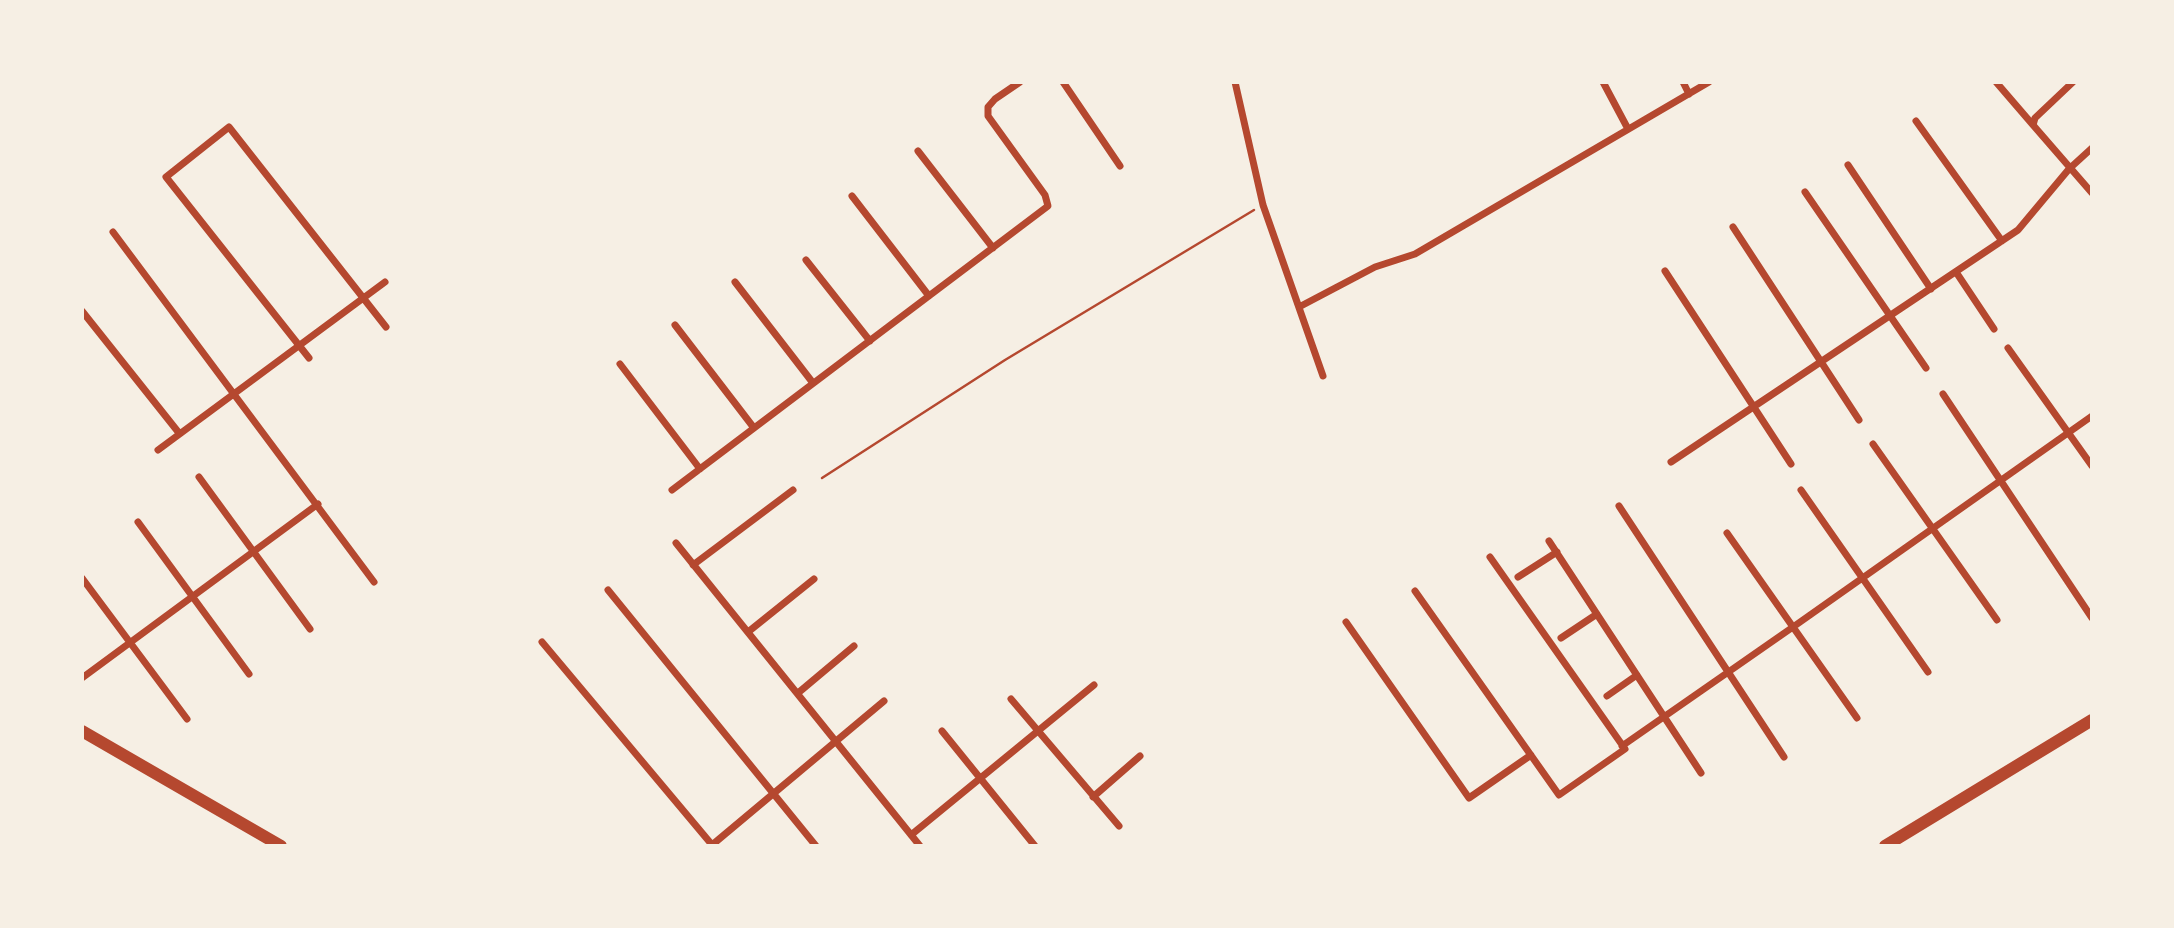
<!DOCTYPE html>
<style>
body{margin:0}
#map{position:relative;width:2174px;height:928px;overflow:hidden;background:#f6efe4;font-family:"PT Sans Narrow",sans-serif}
canvas{display:block}
.frame{position:absolute;inset:0;border:84px solid #f6efe4;pointer-events:none}
</style>
<div id="map">
<canvas width="2174" height="928"></canvas>
<div class="frame"></div>
</div>
<script>
const ctx = document.querySelector('canvas').getContext('2d');
ctx.lineJoin = 'round';
function shape(rows) {
  const path = new Path2D();
  for (const r of rows) {
    path.moveTo(r[0], r[1]);
    for (let i = 2; i < r.length; i += 2) path.lineTo(r[i], r[i + 1]);
  }
  return path;
}
function strokePath(path, color, width, dash) {
  ctx.strokeStyle = color;
  ctx.lineWidth = width;
  ctx.lineCap = dash ? 'butt' : 'round';
  ctx.setLineDash(dash || []);
  ctx.stroke(path);
}
const path = shape([
 [822,478,1005,360,1254,210]
]);
const minor = shape([
 [1063,82,1120,166],
 [1235,82,1263,205,1323,376],
 [1603,82,1628,129],
 [1683,82,1689,94],
 [1996,82,2033,125],
 [2073,82,2035,118,2033,125,2092,193],
 [1916,121,2002,241],
 [918,151,993,248],
 [1848,165,1931,289],
 [1805,192,1926,368],
 [852,196,929,296],
 [1733,227,1859,420],
 [113,232,374,582],
 [806,260,870,341],
 [1665,271,1791,464],
 [1956,272,1994,329],
 [735,282,813,383],
 [1299,307,1375,267,1415,254,1709,82],
 [82,311,179,433],
 [675,325,754,428],
 [2008,348,2092,466],
 [309,358,166,177,229,127,386,327],
 [620,364,700,469],
 [1943,394,2092,618],
 [1873,444,1997,620],
 [158,450,385,282],
 [1671,462,2018,230,2069,169,2092,148],
 [199,477,310,629],
 [672,490,1048,206,1045,195,988,116,988,107,995,99,1020,82],
 [1801,490,1928,672],
 [1619,506,1784,757],
 [138,522,249,674],
 [1549,541,1701,773],
 [676,543,920,846],
 [693,565,793,490],
 [1518,577,1557,552],
 [82,578,187,719],
 [608,590,816,846],
 [1415,591,1559,795,1625,749,1490,557],
 [1346,622,1469,798,1531,755],
 [748,632,814,579],
 [1561,638,1597,614],
 [542,642,713,846],
 [82,678,318,504],
 [798,693,854,646],
 [1607,696,1637,675],
 [1011,699,1119,826],
 [1857,718,1793,627,2092,416],
 [942,731,1035,846],
 [1622,746,1793,627,1727,533],
 [1093,797,1140,756],
 [911,835,1094,685],
 [712,845,884,701]
]);
const tertiary = shape([
 [82,731,281,846],
 [1885,846,2092,720]
]);
strokePath(path, '#b5482f', 2.5);
strokePath(minor, '#b5482f', 7);
strokePath(tertiary, '#b5482f', 12);
</script>
